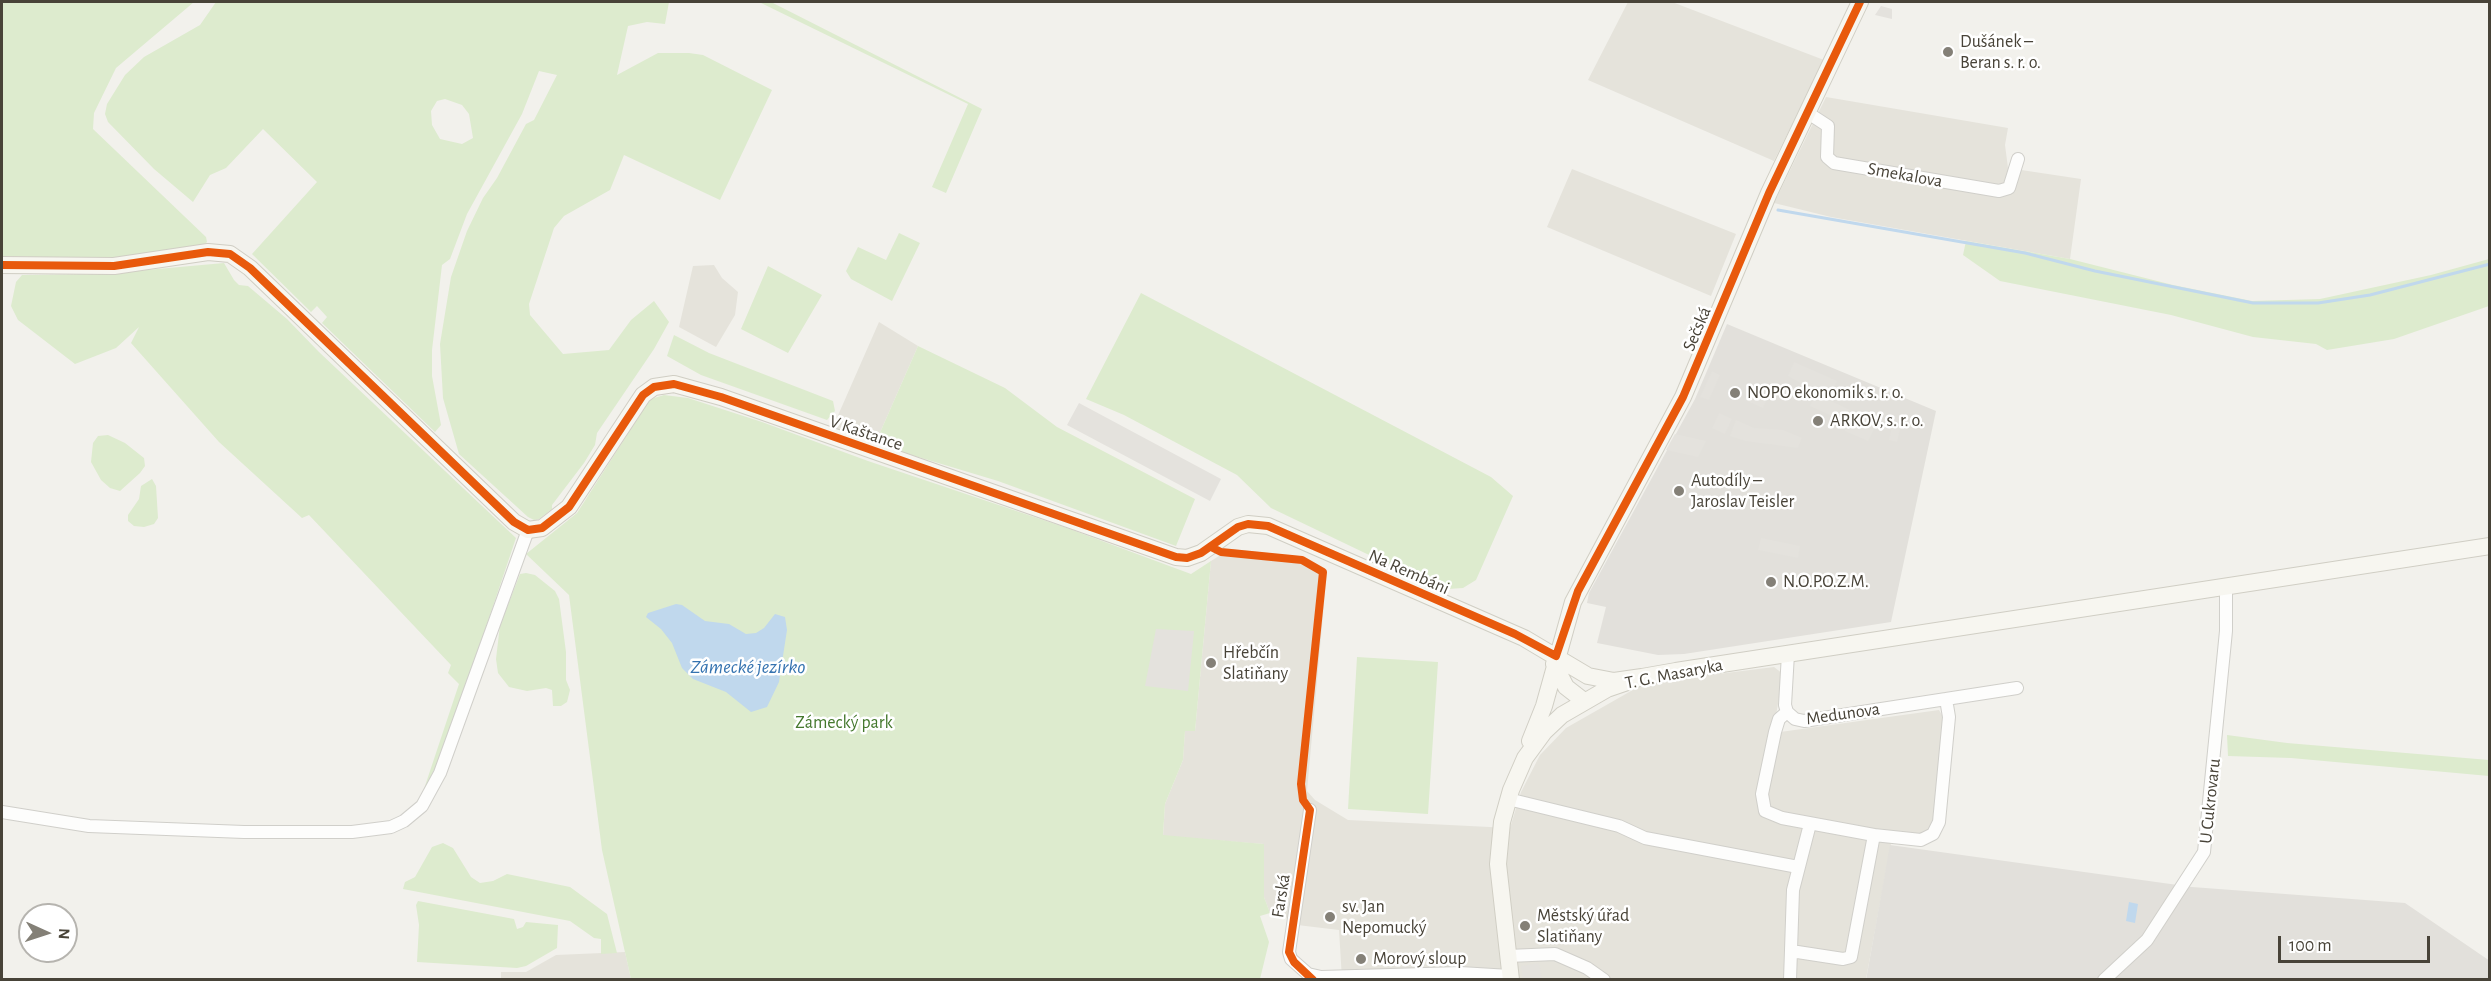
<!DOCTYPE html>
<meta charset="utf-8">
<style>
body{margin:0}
#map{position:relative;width:2491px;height:981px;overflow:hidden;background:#f2f1ec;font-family:"Alegreya Sans",sans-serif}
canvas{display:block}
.frame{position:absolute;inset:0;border:3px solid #484338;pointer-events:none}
.north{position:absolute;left:18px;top:903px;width:60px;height:60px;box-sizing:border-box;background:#fff;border:2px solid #b6b4af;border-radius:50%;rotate:93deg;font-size:16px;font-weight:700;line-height:24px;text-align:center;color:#484338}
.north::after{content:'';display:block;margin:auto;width:21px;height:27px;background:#848077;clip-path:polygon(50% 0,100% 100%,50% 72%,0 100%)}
.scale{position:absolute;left:2278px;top:936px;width:152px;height:27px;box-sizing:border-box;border:3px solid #484338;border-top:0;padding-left:8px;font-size:18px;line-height:21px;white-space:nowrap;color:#484338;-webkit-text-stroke:4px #fff;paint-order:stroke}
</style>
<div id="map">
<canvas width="2491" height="981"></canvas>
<div class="frame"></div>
<div class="north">N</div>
<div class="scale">100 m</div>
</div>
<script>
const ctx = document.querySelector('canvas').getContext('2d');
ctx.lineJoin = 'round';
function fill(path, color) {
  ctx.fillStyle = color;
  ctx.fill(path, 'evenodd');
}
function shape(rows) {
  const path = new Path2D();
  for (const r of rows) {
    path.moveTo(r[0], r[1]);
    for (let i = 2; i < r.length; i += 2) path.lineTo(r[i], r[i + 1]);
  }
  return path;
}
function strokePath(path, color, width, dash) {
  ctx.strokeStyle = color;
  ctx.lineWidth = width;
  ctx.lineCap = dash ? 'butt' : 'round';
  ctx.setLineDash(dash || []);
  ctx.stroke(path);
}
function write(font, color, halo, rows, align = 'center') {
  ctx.font = font + ' "Alegreya Sans",sans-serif';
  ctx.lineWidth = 5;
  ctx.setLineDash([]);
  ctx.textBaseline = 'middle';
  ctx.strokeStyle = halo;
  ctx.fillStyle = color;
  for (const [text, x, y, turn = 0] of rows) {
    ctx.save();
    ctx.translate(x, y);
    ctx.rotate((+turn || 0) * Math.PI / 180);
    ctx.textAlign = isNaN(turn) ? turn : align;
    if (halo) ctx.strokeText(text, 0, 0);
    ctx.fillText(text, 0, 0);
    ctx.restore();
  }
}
const residential = shape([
 [1628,2,1672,2,1824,60,1774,161,1588,80],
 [1826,97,2008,128,2005,145,2008,168,2081,179,2070,259,1831,217,1774,203],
 [1572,169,1736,234,1711,296,1547,227],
 [714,265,722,278,738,292,735,315,716,347,679,327,693,266],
 [879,322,918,346,875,444,832,429],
 [1230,549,1299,556,1327,571,1307,791,1315,800,1348,820,1510,828,1521,792,1540,755,1566,728,1638,687,1662,681,1774,667,1783,674,1773,733,1939,710,1943,717,1933,826,1921,836,1893,833,1866,979,1342,979,1339,930,1289,924,1282,908,1270,913,1264,897,1263,844,1163,836,1165,804,1183,760,1185,730,1195,731,1211,561],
 [625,952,631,979,501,979,501,972,526,972,556,955]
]);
const industrial = shape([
 [1727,324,1936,411,1891,622,1684,654,1658,655,1597,643,1606,607,1587,603,1589,593,1695,399],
 [1890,845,2192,887,2405,903,2490,961,2489,980,1866,980]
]);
const green = shape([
 [2,2,194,2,116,68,94,113,93,129,206,237,207,242,202,247,101,259,2,256],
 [216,2,669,2,665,24,647,22,628,26,617,75,658,53,689,53,703,55,772,90,720,200,624,155,610,190,564,216,554,228,529,304,530,315,563,354,609,350,631,320,654,301,669,322,654,349,597,433,595,445,584,463,552,505,552,509,539,519,534,520,528,517,459,454,443,398,440,344,451,277,467,231,483,198,497,178,526,124,534,120,557,75,539,71,522,114,467,214,450,259,442,265,432,350,432,376,441,425,435,432,322,323,327,317,317,306,311,312,252,254,317,182,263,129,226,168,210,175,193,202,154,169,108,122,105,114,107,104,125,75,144,57,200,25],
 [445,99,462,105,469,114,473,138,462,144,440,139,432,125,431,111,437,101],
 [759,2,771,2,982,109,946,193,932,187,968,104],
 [899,233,920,243,892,301,851,279,846,271,858,247,886,260],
 [1966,241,2070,259,2173,285,2252,301,2320,299,2431,275,2489,259,2489,306,2394,339,2327,350,2316,344,2253,337,2171,315,2000,281,1963,255],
 [224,263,234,280,239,285,248,286,287,319,319,352,516,538,451,731,426,792,424,789,459,684,448,673,451,665,309,515,302,518,219,442,131,343,139,327,116,348,75,364,18,320,11,306,16,282,22,275,102,274],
 [768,266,822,295,788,353,741,329],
 [1141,293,1491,477,1513,496,1476,580,1463,588,1448,589,1367,554,1271,508,1237,475,1124,415,1086,399],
 [674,335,709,353,833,401,835,411,827,420,701,375,667,356],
 [918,346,1005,388,1057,427,1195,499,1176,546,998,481,875,444],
 [664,395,688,398,762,422,868,461,1067,528,1191,574,1211,561,1195,731,1185,731,1183,760,1165,804,1163,835,1264,844,1264,897,1270,913,1260,916,1269,942,1260,979,631,979,602,850,569,595,526,554,577,513,647,404,651,399],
 [108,435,125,443,144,458,145,466,140,473,120,491,110,488,101,480,91,462,93,443,98,436],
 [152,479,156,486,158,518,154,524,144,527,134,526,128,521,128,515,139,499,141,486],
 [526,573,535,575,555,591,559,599,566,652,566,680,570,690,567,702,561,706,553,706,552,690,546,688,527,691,509,687,498,673,496,659,500,625,520,574],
 [1357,657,1438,662,1428,814,1348,809],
 [2227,735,2287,743,2489,760,2489,776,2291,758,2228,756],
 [443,843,453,848,471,877,480,883,493,881,507,874,570,887,607,914,617,953,601,954,601,939,594,938,570,921,403,889,405,882,415,877,432,847],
 [418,901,514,919,517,929,523,927,526,922,558,925,557,948,526,966,517,968,417,962,419,925,416,905]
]);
const parking = shape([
 [1881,6,1892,9,1892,19,1875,15],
 [1794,362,1837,381,1829,400,1877,423,1868,441,1845,431,1848,423,1810,406,1816,392,1788,376],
 [1712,371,1720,375,1709,400,1700,397],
 [1749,391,1767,399,1763,408,1745,400],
 [1079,403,1221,479,1210,501,1067,425],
 [1719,413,1732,419,1725,434,1712,428],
 [1736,420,1754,428,1783,430,1802,438,1798,448,1746,441,1730,436],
 [1893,422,1901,425,1897,442,1889,440],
 [1675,434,1706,441,1698,457,1666,450],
 [1761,538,1800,546,1798,558,1758,550],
 [1156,629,1194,631,1188,691,1145,686],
 [1539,963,1542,979,1523,979,1521,966]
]);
const water = shape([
 [676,604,682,605,705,621,729,624,746,634,756,633,764,628,775,614,785,617,787,630,779,682,767,707,751,712,726,692,693,679,682,668,672,643,661,629,646,617,648,613],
 [2129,902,2138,904,2135,923,2126,921]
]);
const stream = shape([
 [1778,210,2025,253,2095,271,2253,303,2318,303,2370,295,2490,264]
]);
const street = shape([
 [1808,113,1828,126,1827,157,1834,163,1999,191,2009,188,2018,159],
 [1787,712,1779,719,1775,732,1762,794,1765,811,1782,818,1874,835,1921,840,1933,834,1939,822,1949,717,1946,699],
 [1787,712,1795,719,1804,721,2017,688],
 [1787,712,1785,705,1788,654],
 [1508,799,1619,826,1645,838,1798,867],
 [1310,810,1289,952,1291,959,1308,974,1321,977,1460,973,1510,976],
 [2,812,89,826,244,832,352,832,391,827,404,821,422,806,440,773,528,530],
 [1791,951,1843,959,1851,957,1874,835],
 [1508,956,1555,954,1587,968,1604,980],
 [1790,980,1793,890,1810,824],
 [2104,980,2147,940,2204,852,2226,631,2226,587]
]);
const secondary = shape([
 [2,265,114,266,208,252,230,254,250,268,514,522,528,530,542,528,569,507,643,395,654,387,674,384,721,397,1176,557,1187,558,1201,553,1238,527,1248,524,1268,526,1524,638,1588,676,1614,681,1642,677],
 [1554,664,1566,687,1584,701],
 [1530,741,1544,706,1573,602,1683,397,1769,193,1860,2],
 [1511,980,1498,864,1502,822,1511,790,1525,758,1544,732,1562,715,1607,689,1642,677,1676,671,2490,546]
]);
const cycleway = shape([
 [2,265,114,266,208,252,230,254,250,268,514,522,528,530,542,528,569,507,643,395,654,387,674,384,721,397,1176,557,1187,558,1201,553,1238,527,1248,524,1268,526,1515,634,1556,656,1578,591,1683,397,1769,193,1860,2],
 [1211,547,1221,552,1302,560,1323,572,1301,784,1303,800,1310,810,1289,952,1294,962,1313,980]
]);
const markers = [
 [1948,52,6,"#848077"],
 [1735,393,6,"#848077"],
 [1818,421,6,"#848077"],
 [1679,491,6,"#848077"],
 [1771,582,6,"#848077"],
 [1211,663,6,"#848077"],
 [1330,917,6,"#848077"],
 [1525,926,6,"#848077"],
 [1361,959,6,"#848077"]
];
const poiNames = [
 ["Dušánek –",1960,42],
 ["Beran s. r. o.",1960,63],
 ["NOPO ekonomik s. r. o.",1747,393],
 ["ARKOV, s. r. o.",1830,421],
 ["Autodíly –",1691,481],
 ["Jaroslav Teisler",1691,502],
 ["N.O.P.O.Z.M.",1783,582],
 ["Hřebčín",1223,653],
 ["Slatiňany",1223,674],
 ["sv. Jan",1342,907],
 ["Nepomucký",1342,928],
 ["Městský úřad",1537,916],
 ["Slatiňany",1537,937],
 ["Morový sloup",1373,959]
];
const streetNames = [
 ["Smekalova",1905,175,10],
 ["Sečská",1697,329,-67],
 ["V Kaštance",866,433,19],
 ["Na Rembáni",1409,572,24],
 ["T. G. Masaryka",1674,674,-11],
 ["Medunova",1843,714,-8],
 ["U Cukrovaru",2210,801,-84],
 ["Farská",1281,896,-81]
];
const parkNames = [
 ["Zámecký park",844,723]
];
const waterNames = [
 ["Zámecké jezírko",748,667]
];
fill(residential, '#e5e3db');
fill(industrial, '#e2e0db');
fill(green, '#ddebce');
fill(parking, '#e4e2dd');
fill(water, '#c0d8ed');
strokePath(stream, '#c0d8ed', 3);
strokePath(street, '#d0cfca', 14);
strokePath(secondary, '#d0cec4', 18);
strokePath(street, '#fdfdfc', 12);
strokePath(secondary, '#f7f6f0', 16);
strokePath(cycleway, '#e8590c', 8);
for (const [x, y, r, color] of markers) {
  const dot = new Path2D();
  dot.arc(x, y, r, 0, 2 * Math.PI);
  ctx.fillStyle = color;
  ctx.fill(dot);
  strokePath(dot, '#fff', 2);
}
write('18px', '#484338', '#fff', poiNames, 'left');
write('18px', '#484338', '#fff', streetNames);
write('18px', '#44782d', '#fff', parkNames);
write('italic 20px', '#3573b0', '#fff', waterNames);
</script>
